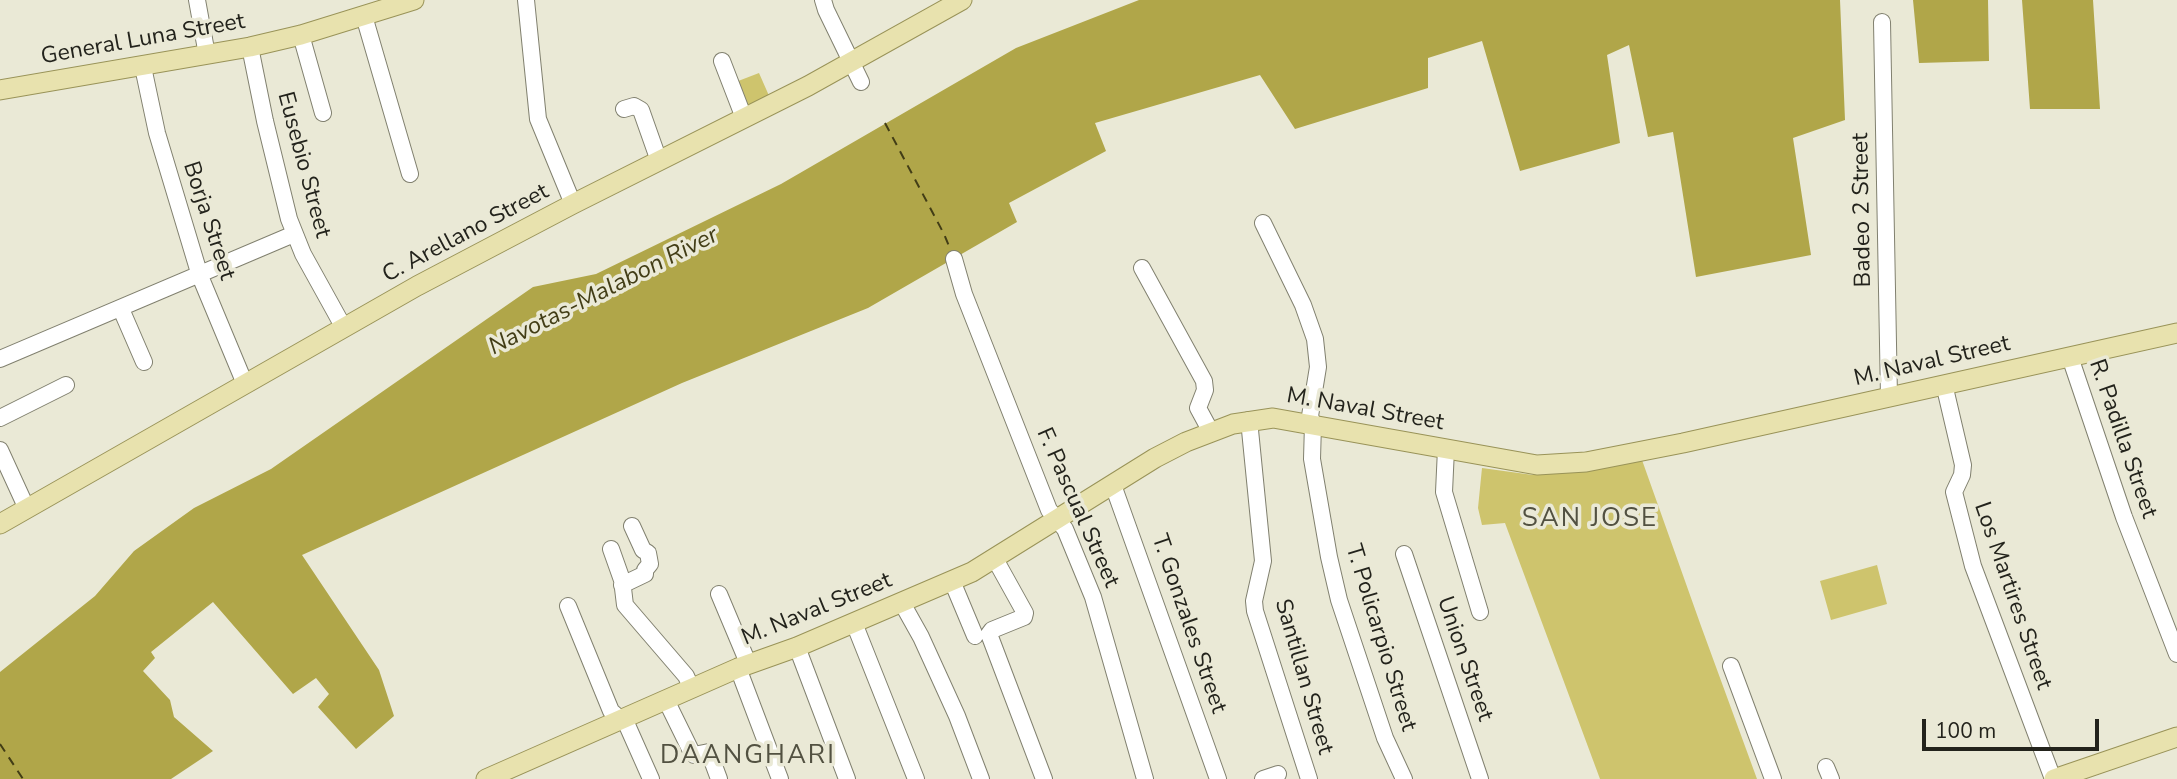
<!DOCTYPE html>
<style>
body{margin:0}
#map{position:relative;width:2177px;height:779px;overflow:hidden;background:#eae9d6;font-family:"Nunito Sans",sans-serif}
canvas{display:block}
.scale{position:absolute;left:1922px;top:719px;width:177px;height:32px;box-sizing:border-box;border:4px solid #23231c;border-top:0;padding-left:9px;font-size:21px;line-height:24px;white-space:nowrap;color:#23231c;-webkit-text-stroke:5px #eae9d6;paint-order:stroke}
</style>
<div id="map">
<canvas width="2177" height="779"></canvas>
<div class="scale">100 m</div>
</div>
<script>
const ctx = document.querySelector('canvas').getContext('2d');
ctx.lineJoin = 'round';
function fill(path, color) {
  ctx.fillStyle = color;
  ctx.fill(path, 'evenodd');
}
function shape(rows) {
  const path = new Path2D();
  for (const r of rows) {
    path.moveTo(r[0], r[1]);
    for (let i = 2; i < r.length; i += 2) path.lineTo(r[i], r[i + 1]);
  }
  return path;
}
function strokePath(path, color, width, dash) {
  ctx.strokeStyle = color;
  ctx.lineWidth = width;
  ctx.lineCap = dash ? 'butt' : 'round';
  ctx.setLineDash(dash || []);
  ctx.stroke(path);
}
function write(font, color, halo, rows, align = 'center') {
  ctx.font = font + ' "Nunito Sans",sans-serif';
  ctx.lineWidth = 7;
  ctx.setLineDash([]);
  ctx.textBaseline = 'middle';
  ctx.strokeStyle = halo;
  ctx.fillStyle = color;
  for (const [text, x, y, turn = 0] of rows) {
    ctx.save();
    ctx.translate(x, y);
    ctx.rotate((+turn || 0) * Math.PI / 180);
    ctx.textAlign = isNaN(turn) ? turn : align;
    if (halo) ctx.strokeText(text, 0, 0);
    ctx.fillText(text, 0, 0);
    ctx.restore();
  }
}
const green = shape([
 [759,73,770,98,745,110,733,83],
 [1642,460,1701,626,1757,779,1600,779,1505,523,1482,525,1478,508,1482,468,1533,475],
 [1877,565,1887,604,1831,620,1820,581]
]);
const water = shape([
 [1139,0,1840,0,1845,120,1793,138,1811,255,1696,277,1673,132,1648,137,1629,45,1607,55,1620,143,1520,171,1482,41,1428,58,1428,88,1295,129,1260,75,1095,123,1106,151,1009,203,1017,222,868,308,682,383,302,555,379,670,394,716,356,749,318,707,329,694,316,678,293,694,213,602,151,652,155,658,143,671,170,700,174,717,213,751,171,779,0,779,0,672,95,596,134,551,194,508,271,469,533,287,596,274,781,184,1016,48],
 [1913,0,1988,0,1989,61,1919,63],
 [2022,0,2093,0,2100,109,2030,109]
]);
const ferry = shape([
 [885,123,944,234,951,251],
 [0,744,23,779]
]);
const minor = shape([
 [197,0,207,55],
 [526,0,538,119,573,204],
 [823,0,826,10,861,82],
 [364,16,410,174],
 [1882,22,1889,397],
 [301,35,323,113],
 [250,47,265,121,289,219,303,254,344,328],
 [722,61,744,118],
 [143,67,157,133,200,276,245,384],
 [624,109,634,106,641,110,659,161],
 [1263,223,1303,305,1315,339,1318,367,1310,416,1313,424,1312,459,1329,557,1339,600,1385,738,1404,779],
 [954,259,964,294,1049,510,1065,529,1093,597,1145,779],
 [1142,268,1204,381,1205,390,1198,408,1211,432],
 [121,309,144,362],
 [2070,357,2124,517,2177,654],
 [0,359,294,234],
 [1944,384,1963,465,1962,475,1954,492,1973,566,2053,779],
 [0,418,66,385],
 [1249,420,1263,561,1254,601,1255,611,1309,779],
 [1446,449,1444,492,1480,612],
 [0,450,27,509],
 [1113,485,1218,779],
 [611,549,622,580,625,605,686,676,692,689],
 [1404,554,1480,779],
 [995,559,1025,613,1024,617,992,630,989,634,1044,779],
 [952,581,975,636],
 [622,585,645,574,645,570,650,564,648,553,643,550,632,526],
 [719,594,748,663],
 [902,603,921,637,957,716,981,779],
 [568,606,611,711,627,725,651,779],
 [854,623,916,779],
 [797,647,847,779],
 [1731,666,1773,779],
 [738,668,780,779],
 [666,700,692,753,694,755,709,752,719,779],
 [1826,767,1831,779],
 [1263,779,1278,774]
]);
const major = shape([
 [0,90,250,47,301,35,414,0],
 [0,524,417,286,573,204,808,86,962,0],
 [486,779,738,668,797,647,972,572,1155,458,1186,442,1233,424,1273,418,1537,465,1586,462,1683,443,2177,333],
 [2054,779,2177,737]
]);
const streetNames = [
 ["General Luna Street",143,40,-10],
 ["Eusebio Street",303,165,75],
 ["Badeo 2 Street",1863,210,-91],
 ["Borja Street",208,221,72],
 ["C. Arellano Street",466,234,-28],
 ["M. Naval Street",1932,362,-13],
 ["M. Naval Street",1365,410,10],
 ["R. Padilla Street",2122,439,71],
 ["F. Pascual Street",1077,508,66],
 ["Los Martires Street",2012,596,71],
 ["M. Naval Street",817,610,-22],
 ["T. Gonzales Street",1188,624,71],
 ["T. Policarpio Street",1380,638,73],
 ["Union Street",1464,659,71],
 ["Santillan Street",1303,677,74]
];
const waterNames = [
 ["Navotas-Malabon River",604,292,-27]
];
const quarterNames = [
 ["SAN JOSE",1590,520],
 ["DAANGHARI",748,757]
];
fill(green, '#cec46d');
fill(water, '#b0a649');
strokePath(ferry, '#423d16', 2, [9, 7]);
strokePath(minor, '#81806f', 18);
strokePath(major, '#999358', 21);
strokePath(minor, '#fff', 16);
strokePath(major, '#e8e2ae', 19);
write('23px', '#23231c', '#eae9d6', streetNames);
write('italic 24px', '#423d16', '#eae9d6', waterNames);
ctx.letterSpacing = '2px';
write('26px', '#525141', '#eae9d6', quarterNames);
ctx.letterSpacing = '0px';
</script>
